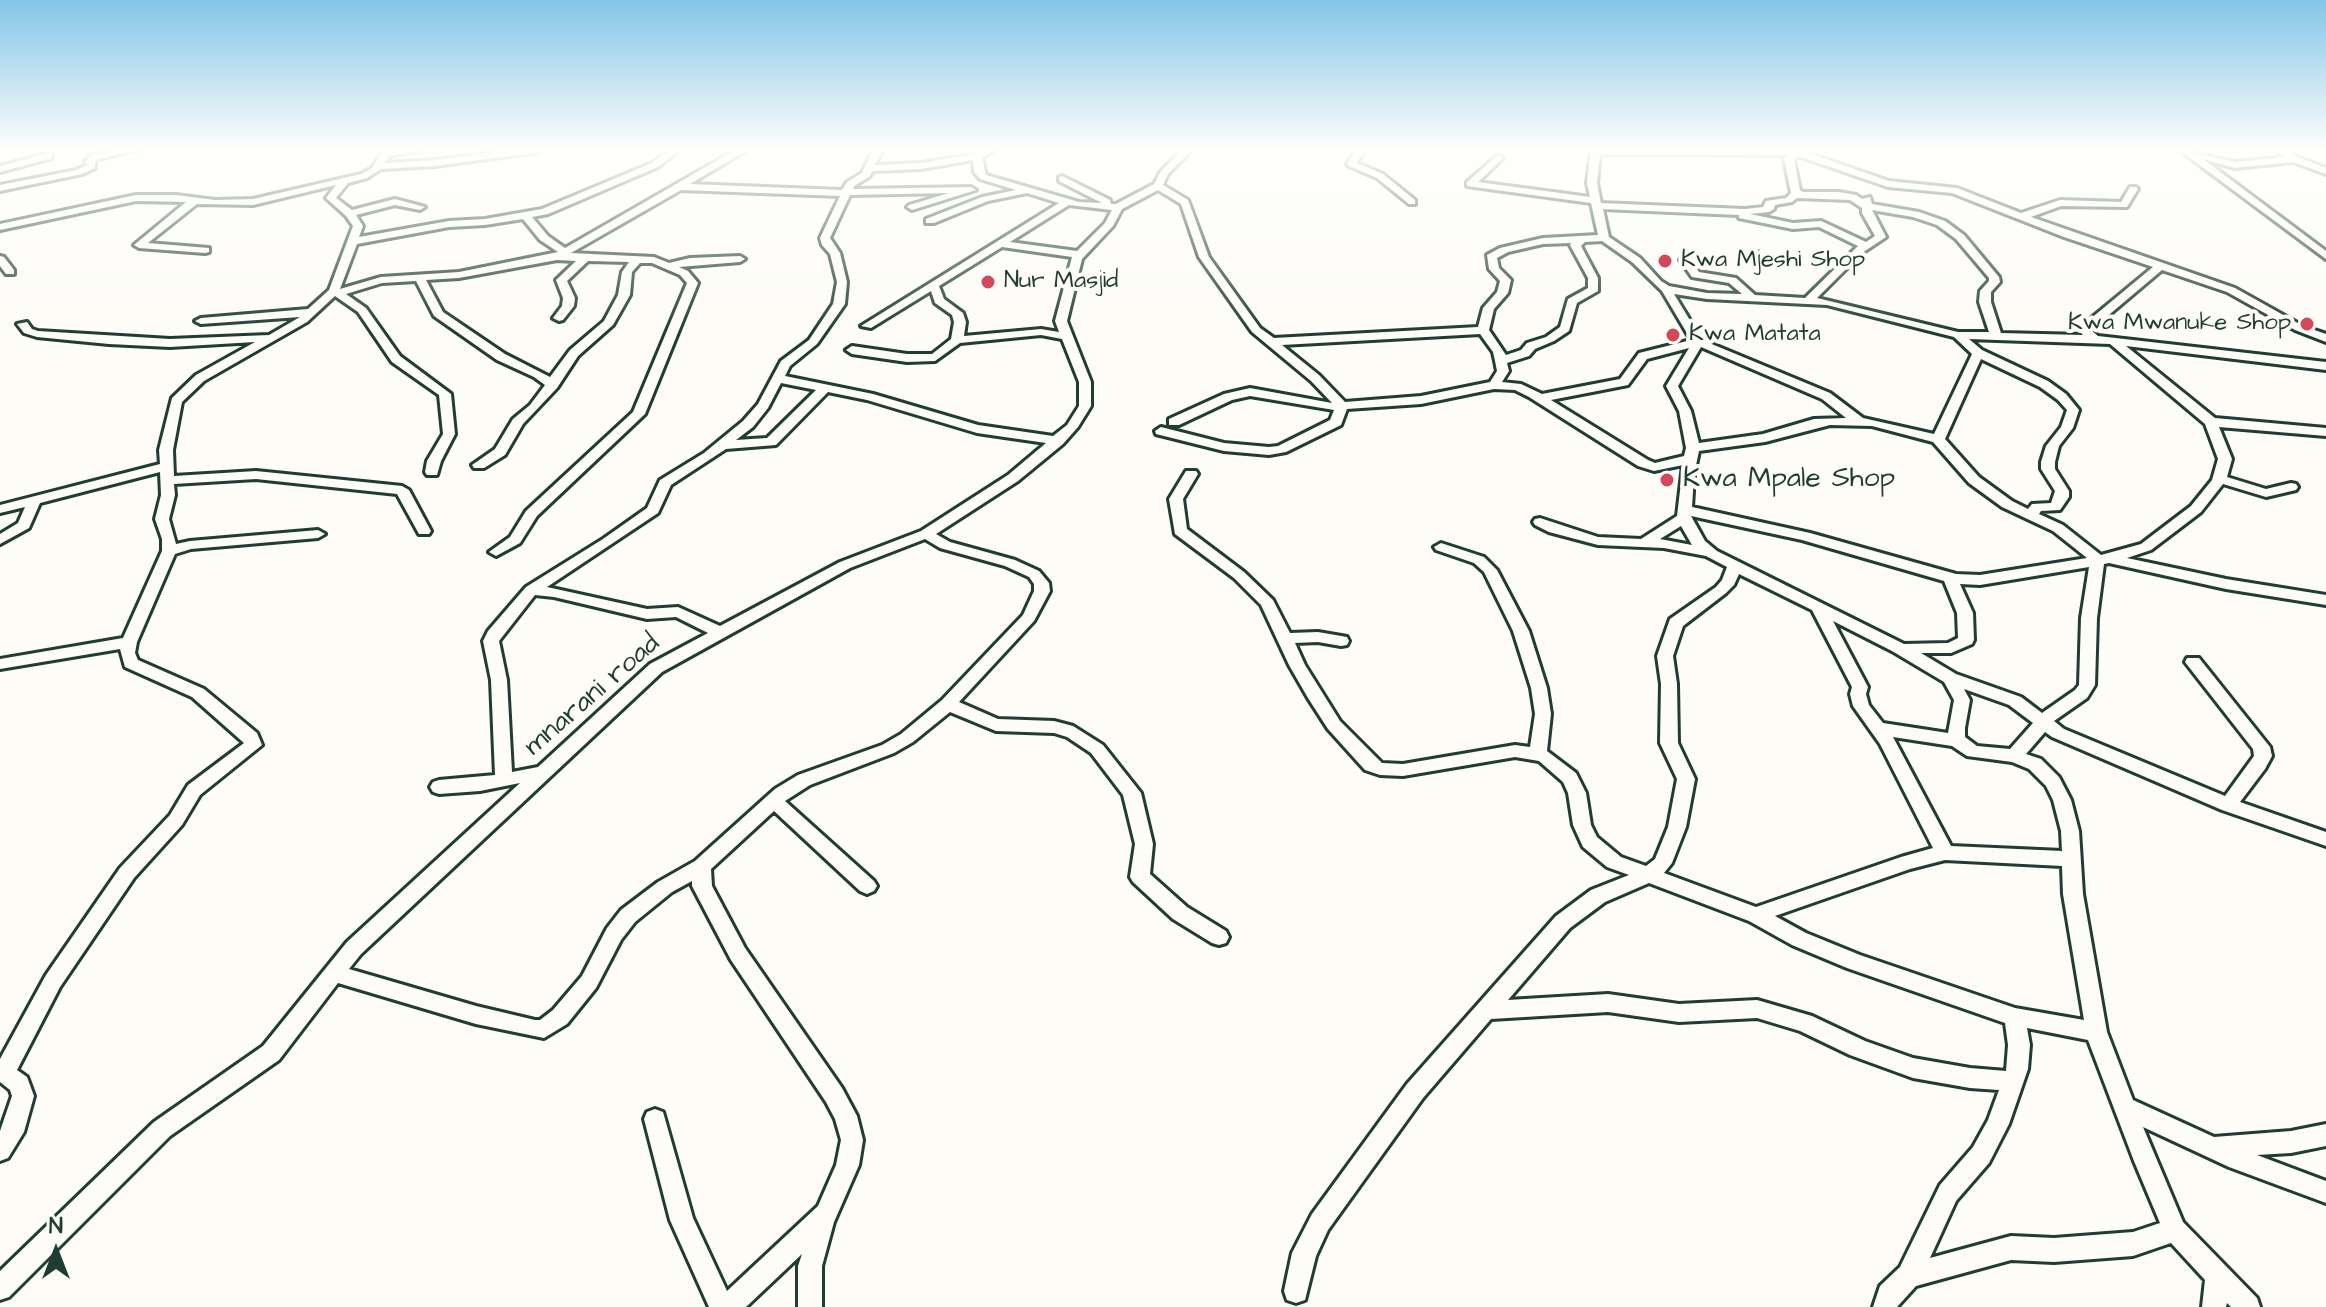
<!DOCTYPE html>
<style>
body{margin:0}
#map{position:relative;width:2326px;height:1307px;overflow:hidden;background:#fdfcf7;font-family:"Architects Daughter",sans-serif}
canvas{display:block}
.north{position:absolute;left:16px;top:1211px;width:80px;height:80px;-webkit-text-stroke:6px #fdfcf7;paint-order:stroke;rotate:0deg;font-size:22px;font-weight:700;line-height:32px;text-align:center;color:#1f3d34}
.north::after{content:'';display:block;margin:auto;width:28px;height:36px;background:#1f3d34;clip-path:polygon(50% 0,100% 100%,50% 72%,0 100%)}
</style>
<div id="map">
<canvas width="2326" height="1307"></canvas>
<div class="north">N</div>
</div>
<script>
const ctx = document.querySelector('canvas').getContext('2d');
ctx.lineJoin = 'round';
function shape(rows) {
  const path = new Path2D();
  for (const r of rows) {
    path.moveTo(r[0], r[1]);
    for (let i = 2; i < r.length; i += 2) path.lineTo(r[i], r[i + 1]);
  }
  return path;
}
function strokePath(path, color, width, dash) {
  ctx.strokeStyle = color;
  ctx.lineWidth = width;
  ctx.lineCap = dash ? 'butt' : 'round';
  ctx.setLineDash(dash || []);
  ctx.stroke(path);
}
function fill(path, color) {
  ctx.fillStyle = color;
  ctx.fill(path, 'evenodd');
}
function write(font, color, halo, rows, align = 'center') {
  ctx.font = font + ' "Architects Daughter",sans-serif';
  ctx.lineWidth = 8;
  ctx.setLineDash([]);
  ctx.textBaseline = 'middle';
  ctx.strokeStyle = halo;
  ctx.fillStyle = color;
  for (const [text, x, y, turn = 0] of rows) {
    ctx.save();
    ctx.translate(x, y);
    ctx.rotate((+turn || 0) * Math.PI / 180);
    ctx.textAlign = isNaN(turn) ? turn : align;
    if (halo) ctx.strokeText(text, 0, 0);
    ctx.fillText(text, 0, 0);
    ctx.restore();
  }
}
const minor = shape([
 [122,149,141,149,98,159,95,162,95,168,82,174,0,191,0,185,76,170,87,165,85,161,92,155,122,149],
 [385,149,426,149,390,156,385,163,435,160,519,149,544,149,539,152,435,166,381,169,367,178,348,183,336,198,352,210,395,199,425,207,420,210,395,205,356,215,363,226,359,237,449,221,485,219,542,209,652,163,670,149,681,149,658,167,548,214,532,217,548,236,565,248,737,149,749,149,690,184,842,190,847,182,862,173,873,149,883,149,875,165,921,163,975,154,985,149,998,149,982,157,986,175,1079,202,1102,203,1059,181,1059,177,1062,176,1110,200,1111,204,1116,204,1154,184,1161,171,1183,149,1193,149,1168,174,1163,185,1188,200,1209,257,1260,328,1274,338,1478,327,1483,308,1497,292,1500,281,1489,269,1487,255,1500,248,1543,238,1598,235,1591,203,1467,186,1467,182,1498,155,1503,158,1501,160,1478,182,1590,197,1587,183,1591,149,1797,149,1889,181,1957,188,2021,213,2060,200,2121,202,2130,187,2136,187,2138,189,2127,207,2061,206,2031,217,2235,288,2303,326,2326,334,2326,342,2295,330,2227,292,2162,270,2091,330,2098,336,2326,362,2326,370,2126,346,2215,418,2326,428,2326,436,2219,427,2232,459,2227,477,2266,489,2291,483,2296,484,2298,487,2296,490,2266,497,2223,484,2201,512,2151,550,2127,558,2226,579,2326,595,2326,605,2226,589,2109,563,2104,564,2097,618,2095,685,2087,698,2054,721,2064,729,2225,796,2254,756,2253,749,2185,662,2187,658,2199,658,2270,747,2272,756,2265,769,2240,802,2326,832,2326,846,2222,810,2052,737,2045,732,2026,754,2041,759,2059,777,2071,800,2079,831,2083,894,2107,1032,2133,1100,2214,1137,2291,1131,2326,1124,2326,1146,2291,1153,2257,1155,2326,1181,2326,1203,2229,1167,2143,1127,2183,1222,2257,1298,2260,1307,2231,1307,2227,1303,2226,1307,2202,1307,2205,1280,2171,1243,2133,1256,2054,1262,2011,1260,1916,1286,1897,1307,1873,1307,1880,1286,1900,1267,1940,1185,1973,1147,1988,1120,1999,1090,1970,1088,1913,1078,1850,1055,1800,1031,1757,1018,1679,1022,1608,1012,1491,1019,1423,1098,1328,1230,1316,1256,1305,1300,1296,1303,1287,1300,1284,1291,1292,1253,1312,1214,1407,1084,1556,916,1591,890,1629,875,1607,867,1583,847,1573,825,1568,793,1563,782,1539,761,1515,757,1403,776,1380,775,1365,770,1328,729,1308,698,1289,665,1261,605,1234,578,1175,534,1169,499,1186,471,1196,471,1198,474,1183,499,1187,529,1244,572,1273,600,1290,633,1318,632,1347,637,1349,641,1347,645,1341,646,1318,642,1295,643,1305,665,1340,721,1382,763,1403,764,1515,745,1530,747,1535,714,1531,688,1513,631,1484,572,1474,563,1436,550,1434,547,1441,543,1484,557,1497,570,1529,631,1547,688,1551,714,1547,751,1576,773,1586,793,1591,825,1597,837,1621,857,1646,866,1655,859,1668,827,1677,779,1660,743,1661,684,1657,656,1670,619,1716,587,1722,580,1727,567,1706,556,1664,548,1598,545,1549,532,1535,525,1533,522,1535,519,1540,518,1598,537,1641,539,1677,516,1683,465,1654,471,1638,466,1529,397,1515,390,1494,389,1421,404,1347,409,1341,425,1286,452,1269,455,1224,451,1156,434,1155,431,1161,427,1224,443,1269,447,1278,446,1330,420,1334,410,1250,396,1232,400,1179,425,1169,425,1169,419,1224,394,1250,388,1332,403,1311,381,1252,332,1199,257,1181,204,1158,190,1122,209,1113,226,1082,259,1067,321,1091,382,1091,406,1078,427,1063,444,1018,481,936,534,950,542,1015,560,1039,571,1049,583,1050,591,1034,621,959,702,998,719,1054,721,1073,726,1103,745,1141,793,1153,844,1150,874,1187,907,1226,931,1229,937,1226,943,1219,945,1212,943,1173,919,1133,882,1130,877,1135,844,1123,795,1091,753,1067,737,1054,733,996,731,950,712,913,742,894,753,810,785,785,801,874,881,877,886,874,891,867,894,860,891,774,811,711,869,712,886,745,948,842,1088,857,1116,863,1140,859,1165,834,1222,822,1266,822,1307,798,1307,798,1266,802,1254,746,1307,709,1307,670,1220,644,1119,647,1112,655,1109,663,1112,693,1218,727,1291,818,1206,836,1165,841,1140,835,1119,826,1102,731,960,692,886,692,881,672,892,635,922,621,940,596,988,567,1024,544,1038,476,1024,338,983,279,1060,170,1136,9,1297,0,1300,0,1271,154,1122,263,1046,347,942,520,783,480,791,439,794,433,792,430,787,433,782,439,780,495,775,491,680,483,641,488,631,526,587,603,539,647,508,660,480,704,453,743,421,758,404,781,361,809,340,833,304,837,282,830,254,822,245,820,238,840,196,681,190,571,253,654,257,669,263,690,258,740,256,745,259,740,262,679,267,688,271,698,283,645,414,537,516,520,543,496,556,489,552,510,537,526,511,633,412,687,283,680,275,652,263,640,263,632,272,630,295,613,325,578,356,557,388,523,424,505,455,484,468,474,468,472,465,495,449,513,419,530,405,545,385,534,377,497,360,434,316,416,281,382,283,346,294,366,308,400,356,451,394,455,434,441,461,437,475,427,475,425,472,427,461,443,434,439,395,392,362,358,312,335,296,307,322,204,381,182,402,173,450,174,476,256,471,402,486,409,490,431,531,429,534,419,534,397,494,256,479,174,484,175,495,169,519,176,544,190,541,318,530,325,534,318,538,191,549,175,554,137,642,135,653,138,660,204,689,257,733,262,745,200,795,182,825,134,878,60,987,17,1070,27,1077,34,1096,24,1132,8,1158,0,1161,0,1131,12,1096,10,1090,0,1082,0,1059,46,975,120,868,170,815,188,785,244,743,192,697,125,667,120,649,0,669,0,659,123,638,162,551,162,539,155,519,161,495,160,472,40,503,29,528,0,544,0,534,18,523,25,507,0,513,0,505,160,464,159,450,172,398,196,375,255,342,170,347,109,344,37,337,24,333,17,324,27,322,32,329,38,331,170,339,269,335,300,317,201,324,195,321,201,318,308,309,329,290,353,226,346,216,326,198,336,185,253,205,197,204,148,243,209,248,209,252,205,253,139,248,134,245,186,202,136,201,0,230,0,224,136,195,176,195,215,200,253,199,361,174,372,168,380,156,380,152,385,149],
 [1600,154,1788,155,1784,159,1791,193,1786,198,1766,201,1763,207,1745,209,1601,203,1597,183,1600,154],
 [1798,156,1888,187,1952,193,2064,237,2153,267,2083,325,2079,331,2083,335,2001,333,1991,302,1991,292,2000,282,1999,277,1964,235,1945,221,1919,212,1872,204,1870,197,1862,199,1856,195,1839,192,1803,192,1800,190,1794,160,1798,156],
 [973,160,974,172,980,179,1016,190,982,197,926,219,926,223,934,223,988,201,1027,193,1059,203,861,326,871,328,931,291,935,303,952,315,954,322,951,339,932,354,907,354,852,346,846,350,852,354,907,362,935,361,960,343,1041,335,1062,339,1079,382,1079,406,1067,425,1053,436,978,425,873,394,785,376,790,366,817,344,845,304,847,282,840,253,830,238,850,195,949,193,909,205,907,207,912,210,976,190,971,187,853,189,854,186,869,177,873,171,921,169,973,160],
 [1797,198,1850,200,1862,208,1862,213,1875,236,1866,242,1821,221,1793,223,1750,214,1769,212,1774,209,1775,205,1792,202,1797,198],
 [1069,205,1112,210,1105,223,1077,251,1010,242,1069,205],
 [1603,209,1739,215,1739,218,1793,229,1819,227,1858,246,1805,298,1755,295,1736,278,1699,272,1689,258,1681,258,1680,260,1692,277,1729,283,1742,294,1707,293,1669,286,1661,281,1640,258,1609,237,1603,209],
 [1872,210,1913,217,1937,225,1956,239,1989,278,1989,281,1980,291,1979,302,1989,332,1958,332,1817,298,1862,253,1886,237,1872,210],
 [523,219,540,240,558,252,459,272,381,277,340,289,357,244,449,227,485,225,523,219],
 [1602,241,1632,262,1662,291,1691,340,1639,353,1620,379,1542,394,1521,384,1502,382,1509,371,1507,363,1529,356,1535,349,1554,341,1569,331,1577,303,1598,291,1598,278,1581,246,1585,242,1602,241],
 [1571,243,1570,245,1588,278,1588,288,1568,299,1560,327,1546,337,1527,343,1521,350,1506,355,1489,330,1494,309,1508,293,1511,280,1499,268,1497,258,1508,252,1543,244,1571,243],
 [1002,247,1072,257,1055,321,1059,332,1041,329,964,336,966,322,963,313,944,299,939,286,1002,247],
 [557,260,576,261,556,280,563,298,562,306,553,318,559,321,563,320,574,306,575,298,567,281,588,261,629,262,622,272,618,295,604,321,570,350,550,377,505,354,443,312,426,280,459,278,557,260],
 [1674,294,1707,299,1827,305,1954,337,1972,354,1934,434,1863,418,1830,393,1702,340,1674,294],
 [1480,334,1493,352,1495,361,1497,371,1490,382,1421,396,1345,402,1319,375,1282,345,1480,334],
 [1969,339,2110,344,2205,424,2218,459,2212,480,2191,506,2141,544,2101,555,2063,525,2039,514,2041,511,2060,510,2069,497,2069,491,2055,469,2055,462,2059,446,2073,428,2079,410,2066,394,2048,381,1982,350,1969,339],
 [1701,347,1822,399,1846,418,1814,419,1763,434,1699,443,1691,411,1678,386,1701,347],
 [1689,348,1666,386,1679,411,1686,448,1684,456,1655,463,1648,460,1551,400,1628,385,1647,359,1689,348],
 [1981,359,2040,387,2058,400,2067,410,2061,427,2046,446,2041,462,2041,469,2055,491,2051,503,2032,504,2028,509,2012,501,1979,477,1945,439,1981,359],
 [781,383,816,390,767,438,736,440,753,427,768,408,781,383],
 [828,392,867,400,977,433,1046,443,1008,475,921,531,840,562,720,626,678,607,647,609,547,587,658,513,671,485,726,449,776,445,828,392],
 [1830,425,1872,426,1933,442,1969,483,2002,507,2053,531,2087,558,1980,575,1956,574,1810,533,1692,507,1694,475,1699,451,1765,442,1830,425],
 [1691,516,1802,540,1944,581,1957,613,1958,638,1948,643,1904,644,1717,551,1705,541,1691,516],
 [1681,526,1692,545,1660,539,1681,526],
 [925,539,940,548,1005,566,1029,577,1034,584,1034,591,1023,615,942,700,901,734,882,745,798,775,775,789,695,861,658,882,621,910,607,928,582,976,553,1010,540,1020,535,1020,476,1006,349,969,361,954,662,672,850,568,925,539],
 [2089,567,2081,618,2079,685,2075,690,2042,713,2021,697,1956,674,1921,653,1951,653,1972,644,1974,640,1973,613,1960,584,1980,585,2089,567],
 [1739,574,1812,610,1852,687,1850,694,1853,706,1880,744,1933,848,1901,857,1756,907,1664,873,1672,863,1686,827,1695,779,1678,743,1677,684,1673,656,1683,626,1726,593,1734,585,1739,574],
 [535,595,554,597,647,619,676,617,708,633,650,664,538,767,512,772,507,680,499,641,535,595],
 [1833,621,1892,651,1944,682,1954,700,1948,733,1883,723,1869,705,1866,694,1868,687,1833,621],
 [1964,689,2009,705,2033,723,2010,749,1977,746,1965,737,1965,728,1970,700,1964,689],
 [1893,737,1952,746,1967,756,2012,762,2029,769,2046,786,2053,800,2061,831,2062,851,1951,846,1893,737],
 [1945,860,2062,866,2063,894,2084,1020,2015,1008,1860,955,1806,933,1775,916,1910,869,1945,860],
 [1649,883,1749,921,1792,945,1847,968,2005,1023,2008,1045,2006,1071,1970,1068,1913,1058,1865,1041,1812,1016,1757,1000,1679,1004,1608,994,1508,1000,1570,928,1605,902,1649,883],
 [2027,1028,2088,1040,2134,1161,2160,1223,2133,1232,2054,1238,2011,1236,1930,1258,1956,1201,1989,1163,2009,1124,2028,1069,2030,1045,2027,1028],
 [1356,149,1366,149,1357,163,1383,174,1415,200,1415,204,1409,204,1377,178,1349,166,1347,164,1356,149],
 [2178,149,2189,149,2194,153,2235,162,2285,157,2274,149,2285,149,2297,157,2326,168,2326,174,2293,162,2235,168,2203,159,2326,251,2326,259,2178,149],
 [49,153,52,154,52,158,0,172,0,166,49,153],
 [0,256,4,257,14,270,14,274,6,274,0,266,0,256]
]);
const markers = [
 [1665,261,8,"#d1495b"],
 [988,282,8,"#d1495b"],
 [2307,324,8,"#d1495b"],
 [1673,335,8,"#d1495b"],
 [1667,480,8,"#d1495b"]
];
const farPoinames = [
 ["Kwa Mjeshi Shop",1681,261],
 ["Nur Masjid",1004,282],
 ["Kwa Mwanuke Shop",2291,324,"right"],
 ["Kwa Matata",1689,335]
];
const poiNames = [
 ["Kwa Mpale Shop",1683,480]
];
const streetNames = [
 ["mnarani road",593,696,-41]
];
strokePath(minor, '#1f3d34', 6);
fill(minor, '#fdfcf7');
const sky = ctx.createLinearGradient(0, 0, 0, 332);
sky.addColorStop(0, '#84c5e7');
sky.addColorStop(0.45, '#fefefb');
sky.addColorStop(1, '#fefefb00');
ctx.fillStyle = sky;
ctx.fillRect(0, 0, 2326, 332);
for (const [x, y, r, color] of markers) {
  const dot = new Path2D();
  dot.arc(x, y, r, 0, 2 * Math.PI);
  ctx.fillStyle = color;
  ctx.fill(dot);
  strokePath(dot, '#fdfcf7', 3);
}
write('24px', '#1f3d34', '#fdfcf7', farPoinames, 'left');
write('28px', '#1f3d34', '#fdfcf7', poiNames, 'left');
write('28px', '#1f3d34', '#fdfcf7', streetNames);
</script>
